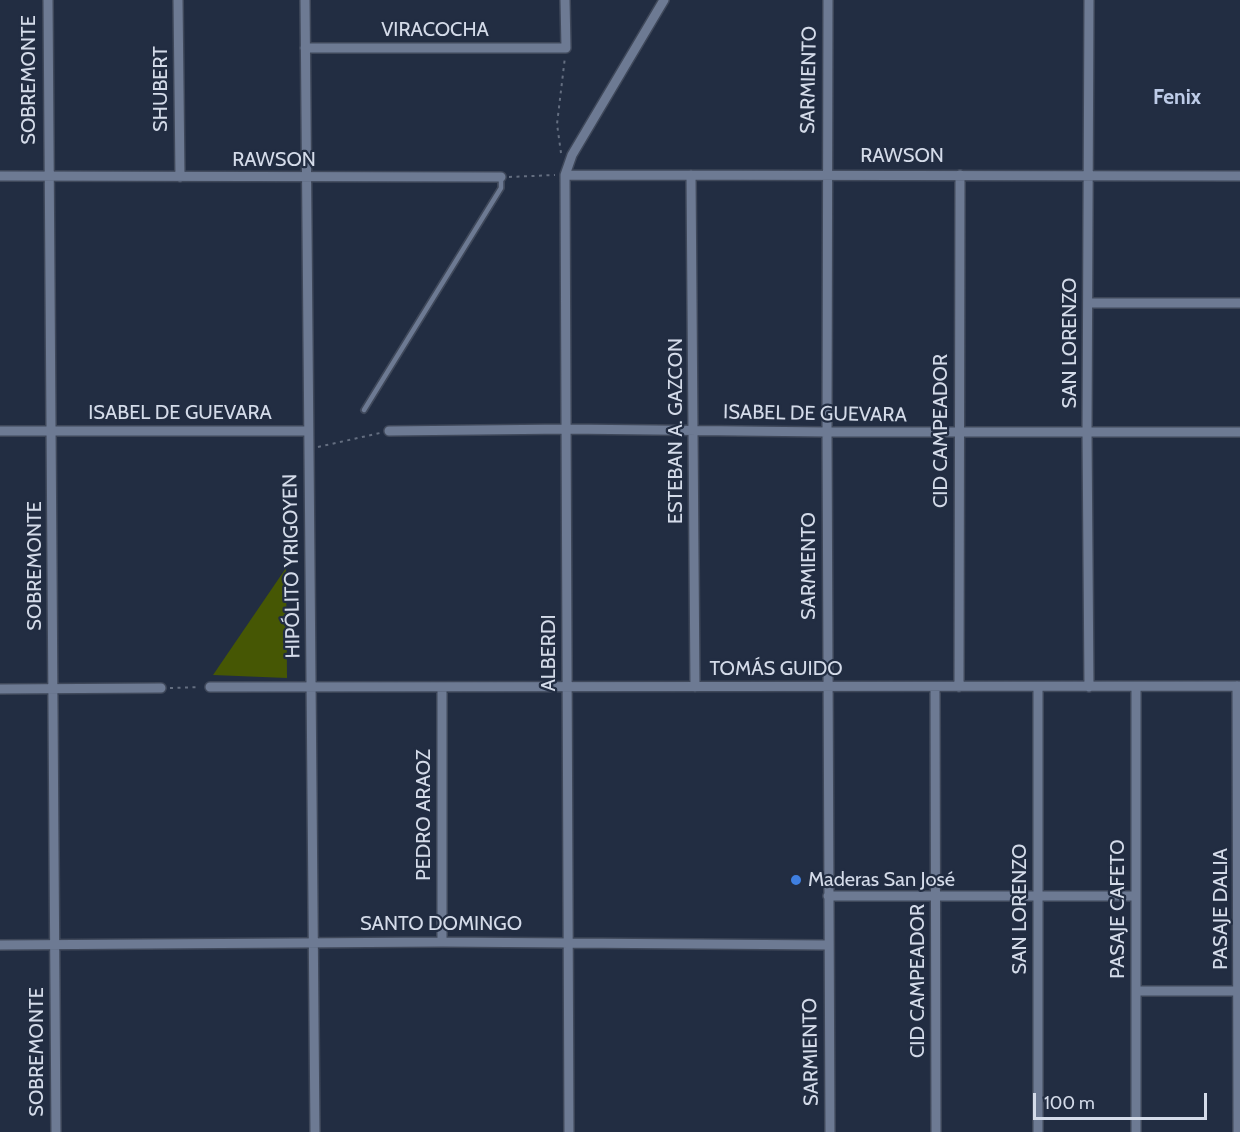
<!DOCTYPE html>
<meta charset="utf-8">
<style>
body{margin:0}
#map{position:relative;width:1240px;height:1132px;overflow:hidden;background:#222d42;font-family:Cabin,sans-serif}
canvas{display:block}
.scale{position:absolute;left:1033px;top:1093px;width:174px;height:27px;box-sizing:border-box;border:3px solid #d4dbe9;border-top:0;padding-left:8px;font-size:18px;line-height:21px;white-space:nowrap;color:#d4dbe9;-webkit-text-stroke:4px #222d42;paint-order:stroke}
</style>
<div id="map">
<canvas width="1240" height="1132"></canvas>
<div class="scale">100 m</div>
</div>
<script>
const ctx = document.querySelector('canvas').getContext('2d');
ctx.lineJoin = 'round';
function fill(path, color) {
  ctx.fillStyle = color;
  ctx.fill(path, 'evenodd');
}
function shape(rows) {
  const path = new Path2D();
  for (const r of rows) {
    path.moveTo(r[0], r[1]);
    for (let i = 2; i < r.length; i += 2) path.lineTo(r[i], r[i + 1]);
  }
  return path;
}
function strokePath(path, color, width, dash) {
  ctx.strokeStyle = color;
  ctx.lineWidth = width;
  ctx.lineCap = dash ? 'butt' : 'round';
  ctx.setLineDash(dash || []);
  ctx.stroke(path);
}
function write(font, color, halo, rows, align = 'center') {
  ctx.font = font + ' Cabin,sans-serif';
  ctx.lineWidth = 4.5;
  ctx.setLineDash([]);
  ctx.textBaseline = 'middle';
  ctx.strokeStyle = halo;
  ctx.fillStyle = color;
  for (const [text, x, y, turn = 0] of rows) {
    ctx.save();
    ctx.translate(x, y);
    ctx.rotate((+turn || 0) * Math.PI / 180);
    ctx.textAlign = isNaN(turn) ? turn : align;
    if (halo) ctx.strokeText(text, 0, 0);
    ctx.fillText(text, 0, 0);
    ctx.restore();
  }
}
const green = shape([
 [286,568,287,678,213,675]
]);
const path = shape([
 [561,153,557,124,565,57],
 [509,177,555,175],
 [318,447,380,433],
 [170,688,200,687]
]);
const lane = shape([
 [364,410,501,188,501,177]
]);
const street = shape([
 [48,0,56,1132],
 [178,0,180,177],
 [305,0,315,1132],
 [828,0,827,432,830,1132],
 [1089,0,1087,432,1089,687],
 [305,48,566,48,565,0],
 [565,175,1240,176],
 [691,175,695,687],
 [0,176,501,177],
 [1088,303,1240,303],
 [0,431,308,431],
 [389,431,567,429,827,432,1240,432],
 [1237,686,1238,1132],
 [210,687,1240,686],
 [442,687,442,942],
 [935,687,936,1132],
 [959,687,960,175],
 [1136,687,1136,1132],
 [0,689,161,688],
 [828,896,1136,896],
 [0,945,442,942,828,945],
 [1136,991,1240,991],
 [569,1132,565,175,572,155,664,0],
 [1038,1132,1038,687]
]);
const markers = [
 [796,880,6,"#3f7fe0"]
];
const streetNames = [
 ["VIRACOCHA",435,30],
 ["SOBREMONTE",29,80,-90],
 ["SARMIENTO",809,80,-89],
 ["SHUBERT",161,89,-90],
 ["RAWSON",902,156],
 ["RAWSON",274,160],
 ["SAN LORENZO",1070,343,-90],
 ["ISABEL DE GUEVARA",180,413],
 ["ISABEL DE GUEVARA",815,414,1],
 ["ESTEBAN A. GAZCON",676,431,-90],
 ["CID CAMPEADOR",941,431,-90],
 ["SOBREMONTE",35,566,-90],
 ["HIPÓLITO YRIGOYEN",292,566,-91],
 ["SARMIENTO",809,566,-90],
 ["ALBERDI",549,653,-90],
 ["TOMÁS GUIDO",776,669],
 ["PEDRO ARAOZ",424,815,-90],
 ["SAN LORENZO",1020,909,-90],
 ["PASAJE CAFETO",1118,909,-90],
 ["PASAJE DALIA",1221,909,-90],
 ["SANTO DOMINGO",441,924],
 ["CID CAMPEADOR",918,981,-90],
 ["SOBREMONTE",37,1052,-90],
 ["SARMIENTO",811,1052,-91]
];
const poiNames = [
 ["Maderas San José",808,880]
];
const neighbourhoodNames = [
 ["Fenix",1177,98]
];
fill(green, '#465704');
strokePath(lane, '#3f485a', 8);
strokePath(street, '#3f485a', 12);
strokePath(path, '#646e80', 2, [3, 4.5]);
strokePath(lane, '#6d7a93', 4.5);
strokePath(street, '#6d7a93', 9);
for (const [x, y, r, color] of markers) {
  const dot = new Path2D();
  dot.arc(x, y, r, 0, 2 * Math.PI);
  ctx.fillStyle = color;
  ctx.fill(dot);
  strokePath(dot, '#222d42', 2);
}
write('20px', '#d4dbe9', '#222d42', streetNames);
write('20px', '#d4dbe9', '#222d42', poiNames, 'left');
write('bold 21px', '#bdcbe7', '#222d42', neighbourhoodNames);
</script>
